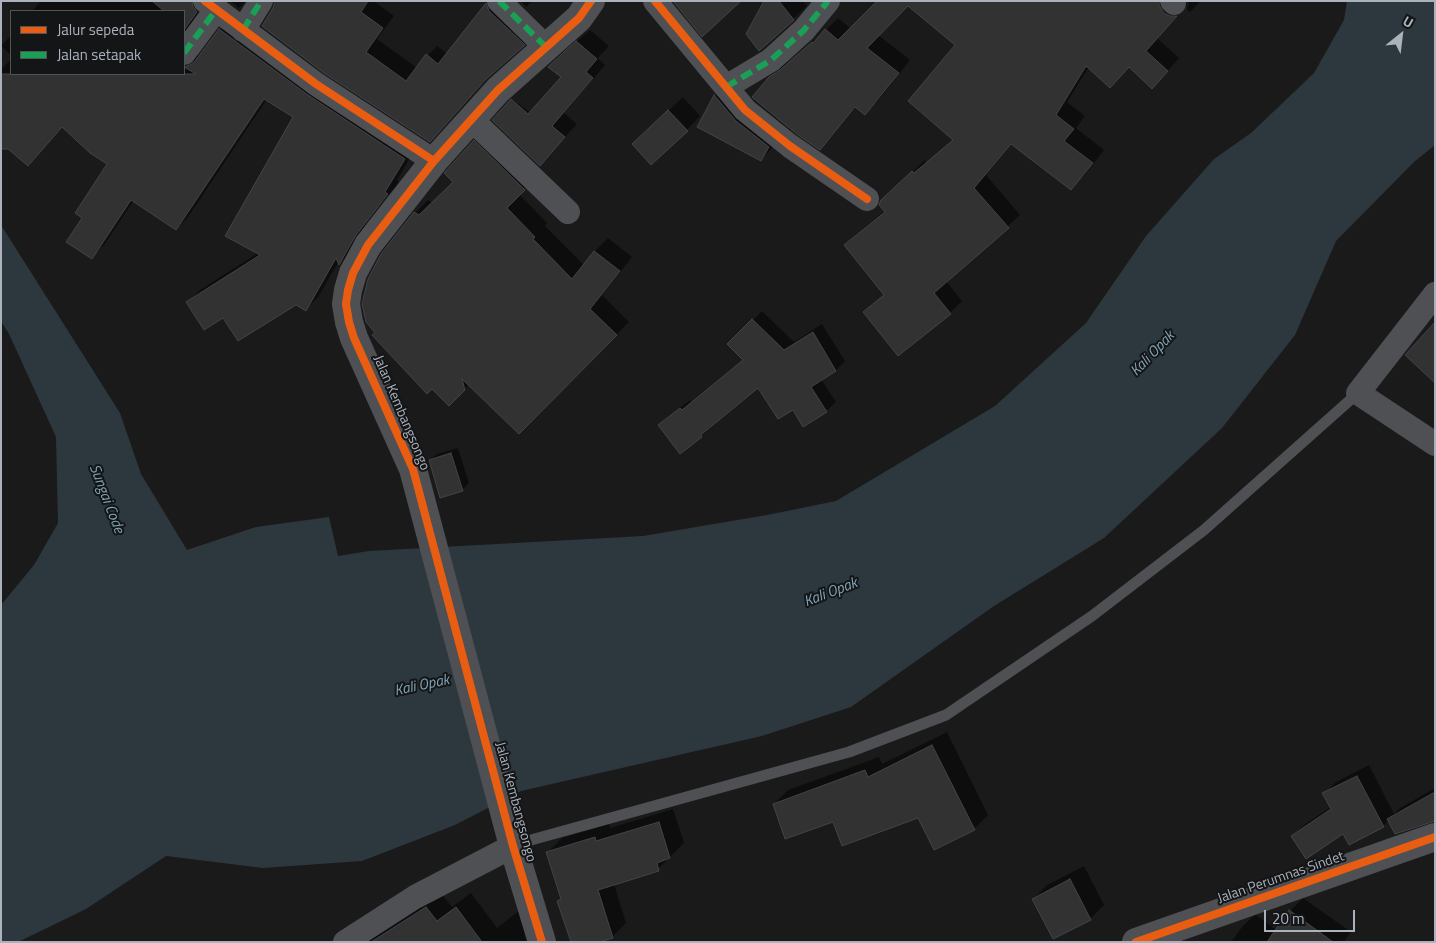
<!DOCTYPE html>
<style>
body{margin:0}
#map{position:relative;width:1436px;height:943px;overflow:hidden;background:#1a1a1b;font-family:"Titillium Web",sans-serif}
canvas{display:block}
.frame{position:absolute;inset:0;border:2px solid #abb2bc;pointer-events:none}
.legend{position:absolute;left:10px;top:10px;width:175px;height:65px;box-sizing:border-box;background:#141517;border:1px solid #505459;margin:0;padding:6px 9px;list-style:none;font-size:15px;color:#abb2bc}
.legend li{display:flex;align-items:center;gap:10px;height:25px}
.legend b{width:25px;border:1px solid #505459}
.north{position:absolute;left:1376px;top:10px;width:50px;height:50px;-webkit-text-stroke:4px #141517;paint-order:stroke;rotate:29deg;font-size:14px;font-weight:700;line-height:20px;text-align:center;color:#abb2bc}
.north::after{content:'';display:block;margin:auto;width:18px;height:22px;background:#abb2bc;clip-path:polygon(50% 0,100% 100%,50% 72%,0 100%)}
.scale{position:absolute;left:1264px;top:910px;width:91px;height:22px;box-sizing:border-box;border:2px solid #abb2bc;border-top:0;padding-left:6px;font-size:15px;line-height:18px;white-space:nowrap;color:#abb2bc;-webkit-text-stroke:4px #141517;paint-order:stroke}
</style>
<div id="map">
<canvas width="1436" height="943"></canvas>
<div class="frame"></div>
<ul class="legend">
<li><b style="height:6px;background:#e95d12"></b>Jalur sepeda</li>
<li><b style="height:6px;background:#1a9f57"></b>Jalan setapak</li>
</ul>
<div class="north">U</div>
<div class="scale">20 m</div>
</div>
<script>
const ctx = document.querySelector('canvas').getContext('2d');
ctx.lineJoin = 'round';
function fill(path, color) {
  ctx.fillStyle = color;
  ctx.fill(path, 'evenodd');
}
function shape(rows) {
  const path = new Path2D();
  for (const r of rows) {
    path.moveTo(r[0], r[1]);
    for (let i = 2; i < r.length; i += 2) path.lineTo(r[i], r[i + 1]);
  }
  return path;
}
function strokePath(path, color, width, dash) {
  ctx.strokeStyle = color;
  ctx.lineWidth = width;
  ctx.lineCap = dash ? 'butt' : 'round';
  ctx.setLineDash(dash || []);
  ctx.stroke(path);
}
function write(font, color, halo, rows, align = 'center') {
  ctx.font = font + ' "Titillium Web",sans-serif';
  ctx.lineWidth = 4;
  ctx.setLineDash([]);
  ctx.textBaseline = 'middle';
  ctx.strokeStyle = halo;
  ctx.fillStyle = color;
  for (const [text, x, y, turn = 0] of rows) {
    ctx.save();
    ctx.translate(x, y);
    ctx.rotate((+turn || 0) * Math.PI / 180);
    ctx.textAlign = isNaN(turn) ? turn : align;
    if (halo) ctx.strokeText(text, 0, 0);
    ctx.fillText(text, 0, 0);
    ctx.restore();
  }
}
const water = shape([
 [1347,1,1435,1,1435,145,1414,162,1336,241,1295,335,1222,428,1104,538,994,606,851,707,762,736,521,791,455,825,362,861,263,868,166,856,86,909,18,942,1,942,1,605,34,565,58,523,56,437,9,334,1,321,1,225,120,413,141,474,187,550,256,527,329,517,338,556,369,551,643,536,767,515,836,501,995,406,1086,323,1146,236,1214,159,1251,133,1314,73,1344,20]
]);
const shadow = shape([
 [41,1,207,1,184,34,184,11,32,11],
 [230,1,246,1,239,8],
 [276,1,376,1,375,2,394,16,377,39,417,68,425,58,437,46,485,81,442,128,274,9],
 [490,1,534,34,524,44,461,38],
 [521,1,532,1,526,7],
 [765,1,803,1,807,6,793,19],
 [878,1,1179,1,1183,4,1187,4,1157,38,1179,58,1164,75,1129,66,1089,67,1067,102,1085,116,1076,128,1104,150,1083,177,1070,189,1012,143,986,175,1020,215,946,281,962,301,950,313,865,312,885,294,846,245,858,233,886,210,895,188,925,160,927,162,954,139,957,45,908,4,878,35,910,60,878,101,865,113,857,106,832,136,820,148,770,78,783,65,794,58,825,31,838,18,851,29],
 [1189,1,1201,1,1190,12,1187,10],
 [232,18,417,146,397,180,399,182,367,222,351,252,340,263,339,261,318,297,306,309,296,303,223,316,188,302,200,290,258,253,295,117,267,99,188,217,176,229,134,200,104,245,91,257,84,217,109,164,63,126,28,165,1,142,1,70,11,59,11,74,184,74,184,47,196,55,202,54,220,30],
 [590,30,609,46,598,58,605,65,564,113,577,124,552,151,500,113,513,100,531,113,562,77,562,54],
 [11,35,11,55,1,46],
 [726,85,780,135,772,148,761,160,715,96],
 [683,97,700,116,687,130,647,131],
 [487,128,537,176,519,194,547,223,545,226,584,265,595,251,608,238,632,257,602,295,629,322,519,432,469,385,449,404,376,333,415,213,428,200,433,203,454,182,474,141],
 [762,311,794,342,822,324,845,361,836,370,821,379,836,402,826,411,803,425,793,408,758,386,702,436,660,425,669,416,690,400,691,402,744,359,729,344],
 [458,448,469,483,462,490,430,460,437,454],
 [947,732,988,815,974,829,919,817,834,820,774,804,788,790,879,757,882,764],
 [1369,765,1394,814,1400,808,1435,788,1435,821,1389,820,1383,826,1344,832,1292,836,1304,825,1331,807,1324,794,1336,782],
 [673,809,684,843,658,869,614,884,626,923,612,937,559,901,562,898,548,852,562,838,609,824,610,828],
 [1084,866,1104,905,1090,919,1033,899,1047,885],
 [441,893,452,907,471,893,497,928,525,906,534,942,356,942],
 [1303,898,1351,932,1344,942,1231,942,1242,927,1255,914,1276,930,1290,911]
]);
const building = shape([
 [152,1,192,1,193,7,197,12,184,30,184,11,164,11,152,1],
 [275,1,368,1,361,12,383,28,366,52,406,81,426,54,438,64,486,3,489,11,525,45,486,79,430,142,324,73,262,26,273,8,275,1],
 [673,1,741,1,702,37,673,1],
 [764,1,779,1,794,20,759,51,746,34,764,1],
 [877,1,1159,1,1159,5,1164,13,1170,16,1177,16,1146,51,1168,71,1152,89,1129,67,1110,88,1086,66,1056,115,1074,129,1064,141,1093,163,1071,190,1011,144,974,188,1009,228,934,293,951,314,898,356,863,312,884,295,844,245,885,212,879,205,881,200,912,171,914,173,953,140,908,101,955,45,908,6,867,48,899,73,865,115,855,107,820,150,798,135,752,97,769,77,780,70,812,42,813,43,825,29,838,40,877,1],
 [219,29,308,95,405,159,385,192,388,194,356,235,339,265,336,258,306,311,296,305,238,341,223,318,204,330,186,302,260,255,225,236,293,117,264,99,176,230,131,200,92,259,66,242,82,218,75,213,107,164,90,153,62,127,28,166,8,149,1,149,1,74,196,74,184,67,190,65,195,61,219,29],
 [576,41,597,59,586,72,593,78,552,126,565,137,540,166,492,120,511,99,528,114,561,77,548,67,576,41],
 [714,95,736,121,769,147,761,161,697,127,714,95],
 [668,110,688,131,651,165,632,144,668,110],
 [474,140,525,190,507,208,535,237,533,239,572,279,594,251,620,271,590,309,617,335,519,434,462,379,465,390,449,406,432,389,427,394,372,335,375,333,366,322,362,304,368,279,381,254,414,212,419,215,453,182,444,173,474,140],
 [752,319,784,350,813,332,836,371,811,387,827,412,803,427,793,410,778,419,758,388,701,435,702,437,680,454,658,425,680,408,682,410,743,360,727,344,752,319],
 [1435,322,1435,383,1405,355,1435,322],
 [451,453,463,491,440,498,429,460,451,453],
 [932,745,975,830,934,850,918,818,842,846,833,822,785,839,773,804,865,770,868,777,932,745],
 [1357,776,1384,827,1349,845,1343,834,1306,859,1291,836,1331,809,1322,793,1357,776],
 [1435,792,1435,821,1395,834,1387,819,1435,792],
 [659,822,670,858,657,863,659,871,598,890,613,938,599,942,571,942,557,901,561,899,546,852,595,837,596,841,659,822],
 [1070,879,1091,920,1053,939,1032,899,1070,879],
 [426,907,437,921,456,907,482,942,371,942,426,907],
 [1289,910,1333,942,1267,942,1289,910]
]);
const service = shape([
 [513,846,531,840,849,752,946,715,1092,616,1204,530,1358,393]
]);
const minor = shape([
 [205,1,316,84,434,161],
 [499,1,547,48],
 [655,1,745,110,790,146,867,199],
 [1172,1,1174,3],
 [243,30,261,1],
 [184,53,216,10],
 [726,87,771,60,804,30,828,1],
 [471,119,568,212],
 [1435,294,1358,393,1435,444],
 [345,942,415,897,513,846]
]);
const tertiary = shape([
 [542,942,513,846,413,469,354,338,349,322,346,304,348,290,353,273,368,245,434,161,498,90,579,18,591,1],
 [1136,942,1435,837]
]);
const quiet = shape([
 [499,1,547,48],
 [243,30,261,1],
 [184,53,216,10],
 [726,87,771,60,804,30,828,1]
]);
const cycleway = shape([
 [205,1,316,84,434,161],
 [655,1,745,110,790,146,867,199],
 [542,942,513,846,413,469,354,338,349,322,346,304,348,290,353,273,368,245,434,161,498,90,579,18,591,1],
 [1136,942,1435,837]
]);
const streetNames = [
 ["Jalan Kembangsongo",401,413,67],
 ["Jalan Kembangsongo",515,802,75],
 ["Jalan Perumnas Sindet",1281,878,-19]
];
const waterNames = [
 ["Kali Opak",1153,354,-46],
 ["Sungai Code",106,499,69],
 ["Kali Opak",831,593,-21],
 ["Kali Opak",422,686,-12]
];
fill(water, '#2c383e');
fill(shadow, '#0007');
fill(building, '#323233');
strokePath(building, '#434447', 1);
strokePath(service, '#4e5054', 11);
strokePath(minor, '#4e5054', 24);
strokePath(tertiary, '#4e5054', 28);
strokePath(quiet, '#1a9f57', 6, [12, 6]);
strokePath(cycleway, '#e95d12', 8);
write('14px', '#abb2bc', '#141517', streetNames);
write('italic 15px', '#80a6b9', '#141517', waterNames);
</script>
